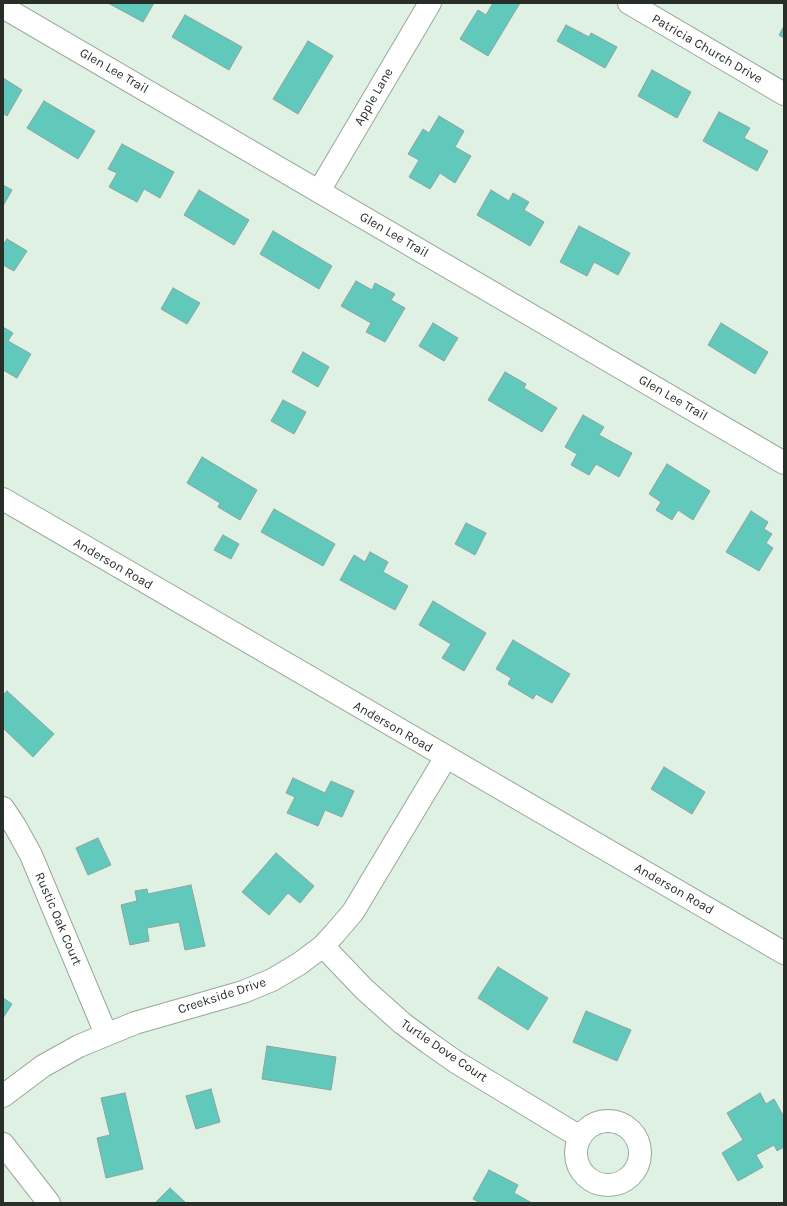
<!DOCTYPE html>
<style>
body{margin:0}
#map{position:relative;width:787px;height:1206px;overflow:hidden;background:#dff1e3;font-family:Karla,sans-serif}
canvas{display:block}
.frame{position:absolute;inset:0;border:4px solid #282f29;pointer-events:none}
</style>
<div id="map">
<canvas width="787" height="1206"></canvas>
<div class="frame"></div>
</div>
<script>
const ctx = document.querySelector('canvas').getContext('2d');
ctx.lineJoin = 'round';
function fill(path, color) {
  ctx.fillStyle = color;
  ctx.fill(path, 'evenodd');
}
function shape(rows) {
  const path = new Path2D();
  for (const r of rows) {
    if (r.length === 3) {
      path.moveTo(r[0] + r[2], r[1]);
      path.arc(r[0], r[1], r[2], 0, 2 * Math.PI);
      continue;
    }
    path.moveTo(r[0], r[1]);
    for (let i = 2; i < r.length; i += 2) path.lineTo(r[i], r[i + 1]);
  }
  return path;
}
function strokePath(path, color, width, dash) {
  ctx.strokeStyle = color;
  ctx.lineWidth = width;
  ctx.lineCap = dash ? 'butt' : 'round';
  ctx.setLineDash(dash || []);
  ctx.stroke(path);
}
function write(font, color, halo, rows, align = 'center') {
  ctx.font = font + ' Karla,sans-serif';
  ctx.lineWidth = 3;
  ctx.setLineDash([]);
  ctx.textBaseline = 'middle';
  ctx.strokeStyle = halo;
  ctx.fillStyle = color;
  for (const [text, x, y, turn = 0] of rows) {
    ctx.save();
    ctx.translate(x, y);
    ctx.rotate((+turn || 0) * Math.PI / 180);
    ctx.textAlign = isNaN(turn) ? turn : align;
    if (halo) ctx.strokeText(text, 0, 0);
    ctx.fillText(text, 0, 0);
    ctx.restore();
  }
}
const building = shape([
 [108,3,154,3,143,22,108,3],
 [493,3,520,3,488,56,460,39,478,10,486,15,493,3],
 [185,15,242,47,229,70,172,37,185,15],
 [566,25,589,37,591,33,617,47,605,68,557,41,566,25],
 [784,26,784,38,779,35,784,26],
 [308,41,333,56,298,114,273,99,308,41],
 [652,70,691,92,677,118,638,96,652,70],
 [3,78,22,90,7,116,3,113,3,78],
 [44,101,95,131,78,159,27,128,44,101],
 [719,112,750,128,744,138,768,151,757,171,703,141,719,112],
 [439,116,464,131,455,147,471,156,455,183,440,173,430,189,409,177,419,160,408,154,423,129,429,133,439,116],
 [122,144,174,172,160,198,144,189,137,202,109,187,117,173,108,169,122,144],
 [3,185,12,190,3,206,3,185],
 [199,190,249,220,234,245,184,215,199,190],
 [491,190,509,201,513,193,529,202,524,210,544,222,530,246,477,215,491,190],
 [579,226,630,253,618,275,594,262,587,276,560,262,579,226],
 [273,231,332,266,319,289,260,254,273,231],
 [7,239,27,251,14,271,3,265,3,245,7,239],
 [356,281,372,290,375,283,395,294,391,300,405,308,385,342,366,332,371,323,341,306,356,281],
 [173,288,200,303,187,324,161,309,173,288],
 [433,323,458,338,444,361,419,346,433,323],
 [721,323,768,352,755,374,708,345,721,323],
 [3,327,13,333,8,341,31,354,17,378,3,370,3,327],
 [303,352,329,367,318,387,292,372,303,352],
 [505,372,526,384,524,388,557,408,542,432,488,400,505,372],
 [283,400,306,412,294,434,271,421,283,400],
 [583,415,604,427,599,435,632,453,619,477,596,464,589,475,571,465,577,454,565,447,583,415],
 [202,457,257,490,240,520,218,507,220,503,187,483,202,457],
 [667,464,710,491,693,520,678,510,672,520,656,510,661,502,649,494,667,464],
 [274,509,335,544,323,566,261,532,274,509],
 [751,511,768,522,764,529,772,534,766,543,773,548,759,571,726,552,751,511],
 [466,523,486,533,475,555,455,544,466,523],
 [223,535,239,544,231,559,214,550,223,535],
 [370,552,388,562,383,572,408,586,395,610,340,580,354,555,365,562,370,552],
 [433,601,486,633,464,671,442,658,451,644,419,625,433,601],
 [513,640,570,674,552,703,536,694,533,699,508,684,511,678,496,669,513,640],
 [7,691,54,734,33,757,3,728,3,695,7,691],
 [664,767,705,792,692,814,651,789,664,767],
 [293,778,325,793,331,781,354,791,342,817,325,810,318,826,287,813,295,797,286,793,293,778],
 [98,838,111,865,88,875,76,848,98,838],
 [276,853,314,886,300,903,288,893,269,915,242,892,276,853],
 [191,885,205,946,185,950,179,922,147,928,149,941,130,945,121,905,137,901,135,891,147,889,148,894,191,885],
 [498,967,548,998,528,1030,478,998,498,967],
 [3,998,12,1004,3,1018,3,998],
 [586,1011,631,1030,617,1061,573,1042,586,1011],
 [267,1046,336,1057,331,1090,262,1079,267,1046],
 [211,1089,220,1122,196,1129,186,1096,211,1089],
 [125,1093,143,1169,106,1178,97,1138,110,1135,101,1098,125,1093],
 [760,1093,766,1104,774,1099,784,1117,784,1147,777,1151,774,1145,756,1155,763,1167,738,1181,722,1153,743,1140,727,1113,760,1093],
 [489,1170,518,1185,514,1193,532,1203,480,1203,473,1199,489,1170],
 [170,1188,186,1203,155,1203,170,1188]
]);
const minor = shape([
 [629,3,784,94],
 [3,7,784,463],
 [319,191,430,3],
 [3,499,784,953],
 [3,808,15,826,31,855,106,1034],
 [323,946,364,989,402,1023,429,1043,456,1062,580,1137],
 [3,1096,43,1066,79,1046,135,1023,243,992,272,980,299,964,323,946,335,933,353,912,446,757],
 [608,1153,32],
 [3,1144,49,1203]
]);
const streetNames = [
 ["Patricia Church Drive",707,49,30],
 ["Glen Lee Trail",114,71,30],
 ["Apple Lane",374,97,-60],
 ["Glen Lee Trail",394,235,30],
 ["Glen Lee Trail",673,398,30],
 ["Anderson Road",113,564,30],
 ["Anderson Road",393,727,30],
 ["Anderson Road",674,889,30],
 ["Rustic Oak Court",58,919,67],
 ["Creekside Drive",222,996,-18],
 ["Turtle Dove Court",444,1051,34]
];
fill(building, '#61c8bc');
strokePath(building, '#8ca3a0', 1);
strokePath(minor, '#97a89b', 24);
strokePath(minor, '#fff', 22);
write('13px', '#282f29', '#fff', streetNames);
</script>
